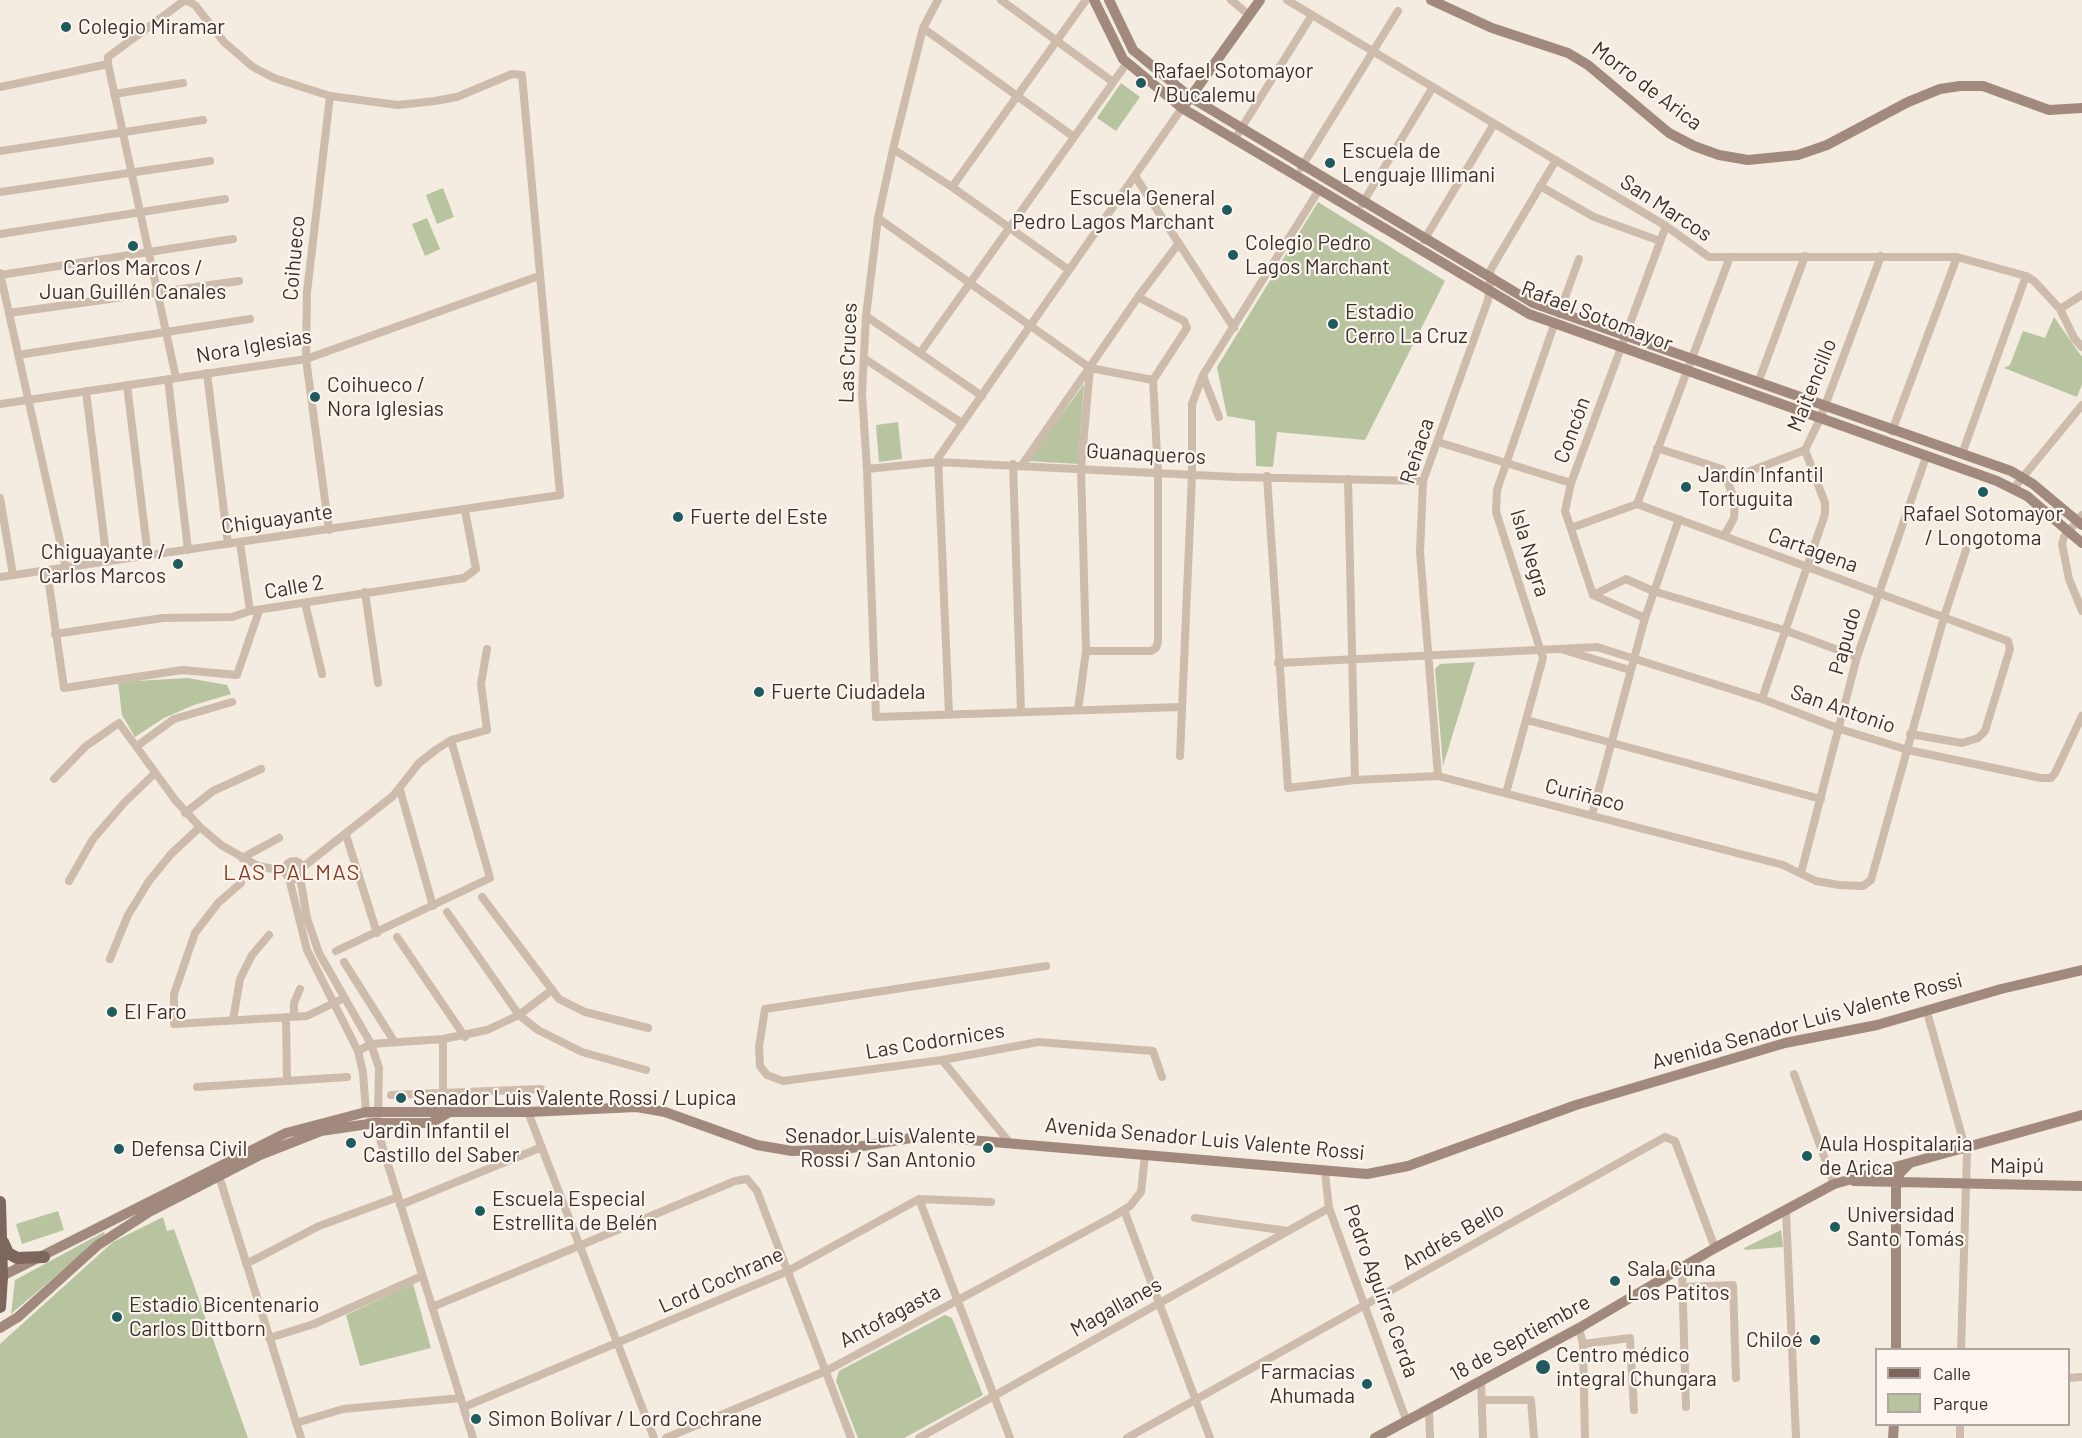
<!DOCTYPE html>
<meta charset="utf-8">
<style>
body{margin:0}
#map{position:relative;width:2082px;height:1438px;overflow:hidden;background:#f4ebe1;font-family:Barlow,sans-serif}
canvas{display:block}
.legend{position:absolute;left:1875px;top:1348px;width:195px;height:78px;box-sizing:border-box;background:#fbf5ee;border:2px solid #aea6a0;margin:0;padding:8px 10px;list-style:none;font-size:18px;color:#3b302b}
.legend li{display:flex;align-items:center;gap:12px;height:30px}
.legend b{width:30px;border:2px solid #aea6a0}
</style>
<div id="map">
<canvas width="2082" height="1438"></canvas>
<ul class="legend">
<li><b style="height:8px;background:#7d675c"></b>Calle</li>
<li><b style="height:16px;background:#b8c4a0"></b>Parque</li>
</ul>
</div>
<script>
const ctx = document.querySelector('canvas').getContext('2d');
ctx.lineJoin = 'round';
function fill(path, color) {
  ctx.fillStyle = color;
  ctx.fill(path, 'evenodd');
}
function shape(rows) {
  const path = new Path2D();
  for (const r of rows) {
    if (r.length === 3) {
      path.moveTo(r[0] + r[2], r[1]);
      path.arc(r[0], r[1], r[2], 0, 2 * Math.PI);
      continue;
    }
    path.moveTo(r[0], r[1]);
    for (let i = 2; i < r.length; i += 2) path.lineTo(r[i], r[i + 1]);
  }
  return path;
}
function strokePath(path, color, width, dash) {
  ctx.strokeStyle = color;
  ctx.lineWidth = width;
  ctx.lineCap = dash ? 'butt' : 'round';
  ctx.setLineDash(dash || []);
  ctx.stroke(path);
}
function write(font, color, halo, rows, align = 'center') {
  ctx.font = font + ' Barlow,sans-serif';
  ctx.lineWidth = 4.5;
  ctx.setLineDash([]);
  ctx.textBaseline = 'middle';
  ctx.strokeStyle = halo;
  ctx.fillStyle = color;
  for (const [text, x, y, turn = 0] of rows) {
    ctx.save();
    ctx.translate(x, y);
    ctx.rotate((+turn || 0) * Math.PI / 180);
    ctx.textAlign = isNaN(turn) ? turn : align;
    if (halo) ctx.strokeText(text, 0, 0);
    ctx.fillText(text, 0, 0);
    ctx.restore();
  }
}
const green = shape([
 [1121,83,1140,97,1116,131,1097,118],
 [443,188,454,217,437,224,426,195],
 [1318,202,1445,281,1365,440,1277,432,1273,467,1256,466,1255,421,1227,416,1217,367],
 [427,218,440,249,425,256,412,224],
 [2054,317,2082,357,2082,384,2077,397,2004,368,2010,365,2023,331,2045,338],
 [1084,384,1078,464,1028,461],
 [898,422,902,459,879,462,876,425],
 [1475,662,1443,766,1435,669,1440,664],
 [188,678,227,685,231,694,194,705,164,718,135,737,122,715,118,682],
 [58,1211,64,1230,22,1244,16,1224],
 [163,1217,167,1231,174,1229,248,1438,0,1438,0,1344,113,1242],
 [1781,1230,1783,1247,1745,1250,1744,1248],
 [104,1232,105,1234,11,1314,15,1280],
 [413,1284,431,1348,360,1366,346,1315],
 [945,1315,952,1318,983,1395,904,1438,858,1438,836,1381,839,1371]
]);
const street = shape([
 [938,0,923,28,893,149,878,218,866,316,862,393,867,469,876,717,1181,707],
 [1001,0,1113,82],
 [1231,0,1249,15],
 [1287,0,1666,226,1709,257,1957,257,2026,276,2034,281,2060,309,2074,338,2082,347],
 [923,28,1074,137],
 [108,64,176,378],
 [0,87,108,64],
 [114,94,183,83],
 [1234,140,1312,15],
 [893,149,952,187,1069,270],
 [0,151,203,120],
 [1301,168,1398,11],
 [1135,176,1234,328],
 [1540,186,1594,217,1660,241],
 [952,187,1086,0],
 [0,192,210,161],
 [1362,204,1433,87],
 [878,218,1090,368,1153,380],
 [0,234,225,199],
 [1424,240,1494,124],
 [0,273,66,568],
 [0,275,233,239],
 [2060,309,2082,295],
 [9,313,239,281],
 [1559,314,1579,259],
 [866,316,982,396],
 [920,353,1127,63],
 [18,355,250,319],
 [865,359,962,423],
 [207,373,228,544],
 [1203,376,1219,417],
 [168,379,188,550],
 [1758,383,1805,256],
 [127,385,148,556],
 [86,391,107,562],
 [0,404,306,359,539,276],
 [1892,431,1957,257],
 [1438,442,1571,483],
 [1657,448,1722,469,1735,500,1734,518,1724,536],
 [1962,454,2026,276],
 [1013,464,1021,712],
 [1022,465,1138,297,1179,243],
 [867,469,937,462,1235,477,1423,481],
 [1267,476,1288,788,1355,780,1438,776,1783,865,1816,881,1839,885,1863,886,1871,880,1944,617,1966,550],
 [1348,479,1355,780],
 [1727,480,1805,450],
 [2014,488,2082,405],
 [0,498,13,575],
 [1637,504,1730,257],
 [2082,515,2064,537,2062,544,2069,579,2082,611],
 [1571,528,1637,504,2008,641,2010,649,1985,731,1978,738,1962,743,1910,734],
 [329,530,306,359,307,292,330,96],
 [240,543,250,611],
 [47,570,64,688,182,670,237,675,259,611],
 [0,577,560,495,522,75,512,74,457,97,435,101,398,105,330,96,274,78,253,67,224,42,195,5,185,0,108,57,108,64],
 [365,592,378,683],
 [1593,595,1626,579,1653,591,1784,630,1857,657],
 [305,603,322,674],
 [1645,618,1593,595,1565,511,1571,483,1666,226],
 [55,634,163,618,232,617,250,611,464,578,476,569,465,510],
 [1564,650,1630,670],
 [1086,651,1151,651,1156,648,1158,642,1158,473,1153,380,1187,328,1184,321,1138,297],
 [1278,663,1597,647,1762,699,1840,729,1908,750,2041,778,2051,778,2055,773,2082,716],
 [1762,699,1825,514,1825,503,1805,450,1820,419,1881,256],
 [1078,710,1086,651,1081,468,1090,368],
 [949,714,938,458,1182,108],
 [1527,720,1821,799],
 [137,746,174,719,232,702],
 [1180,756,1192,475,1192,404,1203,375,1319,190],
 [1438,776,1420,552,1423,481,1488,300,1491,269,1556,160],
 [54,779,86,746,119,723,176,801,200,827,221,845,258,866,285,871],
 [400,790,433,906],
 [1506,793,1543,658,1496,512,1497,490,1554,325],
 [185,813,213,791,261,769],
 [1592,815,1645,618,1679,519],
 [346,835,377,933],
 [242,858,279,838],
 [294,870,9],
 [303,867,393,796,419,763,437,749,451,740,487,730,481,684,487,649],
 [1801,873,1857,657,1926,457],
 [300,877,307,918,319,953,371,1044,379,1068,378,1115],
 [289,878,307,950,358,1051,363,1073,366,1112,375,1123,473,1438],
 [69,881,93,839,124,803,155,773],
 [241,883,218,903,195,933,174,994,174,1024,307,1016,344,998],
 [482,897,559,999,585,1012,648,1028],
 [447,912,519,1015,538,1030,582,1052,646,1070],
 [397,937,465,1037],
 [336,951,490,878,451,740],
 [110,959,128,915,149,881,171,854,200,827],
 [344,962,394,1041],
 [1046,966,765,1009,759,1047,760,1066,767,1075,783,1081,942,1060,1038,1042,1153,1051,1162,1077],
 [1927,1012,1967,1154,1961,1350],
 [294,1016,294,1003,300,989],
 [286,1017,287,1081],
 [233,1020,240,979,252,955,269,935],
 [358,1051,371,1044,443,1039,487,1030,519,1015,552,990],
 [942,1060,1009,1142],
 [1794,1074,1834,1184],
 [197,1087,347,1077],
 [443,1093,443,1039],
 [391,1095,541,1089],
 [528,1112,654,1438],
 [1325,1173,1329,1208,1407,1422],
 [219,1176,301,1438],
 [919,1199,1010,1438],
 [400,1205,542,1147],
 [1124,1210,1210,1438],
 [1786,1212,1796,1438],
 [1195,1218,1288,1231],
 [246,1264,319,1226,398,1197],
 [1682,1269,1686,1407],
 [1683,1287,1733,1285,1736,1378],
 [432,1307,735,1181,747,1179,757,1191,851,1438],
 [1579,1328,1583,1344,1585,1438],
 [269,1338,314,1324,422,1276],
 [1583,1344,1630,1338,1634,1410],
 [2068,1378,2082,1377],
 [1481,1381,1483,1438],
 [1482,1400,1531,1400,1534,1438],
 [464,1407,788,1271,919,1199,991,1202],
 [1429,1410,1430,1438],
 [296,1423,343,1409,461,1398],
 [1960,1424,1960,1438],
 [666,1438,826,1371,1114,1216,1130,1206,1141,1192,1145,1155],
 [919,1438,1329,1208],
 [1127,1438,1665,1137,1675,1141,1715,1248]
]);
const secondary = shape([
 [1094,0,1123,59,1182,108,1529,314,1997,481,2027,496,2082,543],
 [1109,0,1133,50,1190,97,1533,303,2011,471,2033,484,2082,525],
 [1431,0,1492,28,1568,53,1588,65,1669,133,1694,146,1719,155,1748,160,1798,155,1827,145,1908,102,1940,89,1960,86,1983,86,2049,110,2082,108],
 [1187,102,1260,0],
 [1854,1181,2082,1186],
 [0,1277,286,1133,366,1112,528,1112,637,1107,665,1112,757,1145,792,1151,845,1149,923,1136,1367,1174,1408,1166,1576,1105,1785,1043,1877,1025,2001,989,2082,970],
 [0,1328,18,1317,98,1245,149,1212,260,1155,321,1131,375,1123,431,1123,448,1113],
 [1896,1350,1896,1182,1900,1173,1910,1163],
 [1375,1438,1579,1328,1715,1248,1834,1184,2082,1115],
 [1893,1438,1894,1424]
]);
const primary = shape([
 [0,1202,2,1277,0,1307],
 [3,1242,8,1253,17,1258,44,1257]
]);
const markers = [
 [66,27,6,"#1f5a5e"],
 [1141,83,6,"#1f5a5e"],
 [1330,163,6,"#1f5a5e"],
 [1227,210,6,"#1f5a5e"],
 [133,246,6,"#1f5a5e"],
 [1233,255,6,"#1f5a5e"],
 [1333,324,6,"#1f5a5e"],
 [315,397,6,"#1f5a5e"],
 [1686,487,6,"#1f5a5e"],
 [1983,492,6,"#1f5a5e"],
 [678,517,6,"#1f5a5e"],
 [178,564,6,"#1f5a5e"],
 [759,692,6,"#1f5a5e"],
 [112,1012,6,"#1f5a5e"],
 [401,1098,6,"#1f5a5e"],
 [351,1143,6,"#1f5a5e"],
 [988,1148,6,"#1f5a5e"],
 [119,1149,6,"#1f5a5e"],
 [1807,1156,6,"#1f5a5e"],
 [480,1211,6,"#1f5a5e"],
 [1835,1227,6,"#1f5a5e"],
 [1615,1281,6,"#1f5a5e"],
 [117,1317,6,"#1f5a5e"],
 [1815,1340,6,"#1f5a5e"],
 [1543,1367,8,"#1f5a5e"],
 [1367,1384,6,"#1f5a5e"],
 [476,1419,6,"#1f5a5e"]
];
const poiNames = [
 ["Colegio Miramar",78,27],
 ["Rafael Sotomayor",1153,71],
 ["/ Bucalemu",1153,95],
 ["Escuela de",1342,151],
 ["Lenguaje Illimani",1342,175],
 ["Escuela General",1215,198,"right"],
 ["Pedro Lagos Marchant",1215,222,"right"],
 ["Colegio Pedro",1245,243],
 ["Lagos Marchant",1245,267],
 ["Carlos Marcos /",133,268,"center"],
 ["Juan Guillén Canales",133,292,"center"],
 ["Estadio",1345,312],
 ["Cerro La Cruz",1345,336],
 ["Coihueco /",327,385],
 ["Nora Iglesias",327,409],
 ["Jardín Infantil",1698,475],
 ["Tortuguita",1698,499],
 ["Rafael Sotomayor",1983,514,"center"],
 ["/ Longotoma",1983,538,"center"],
 ["Fuerte del Este",690,517],
 ["Chiguayante /",166,552,"right"],
 ["Carlos Marcos",166,576,"right"],
 ["Fuerte Ciudadela",771,692],
 ["El Faro",124,1012],
 ["Senador Luis Valente Rossi / Lupica",413,1098],
 ["Jardin Infantil el",363,1131],
 ["Castillo del Saber",363,1155],
 ["Senador Luis Valente",976,1136,"right"],
 ["Rossi / San Antonio",976,1160,"right"],
 ["Aula Hospitalaria",1819,1144],
 ["de Arica",1819,1168],
 ["Defensa Civil",131,1149],
 ["Escuela Especial",492,1199],
 ["Estrellita de Belén",492,1223],
 ["Universidad",1847,1215],
 ["Santo Tomás",1847,1239],
 ["Sala Cuna",1627,1269],
 ["Los Patitos",1627,1293],
 ["Estadio Bicentenario",129,1305],
 ["Carlos Dittborn",129,1329],
 ["Chiloé",1803,1340,"right"],
 ["Centro médico",1556,1355],
 ["integral Chungara",1556,1379],
 ["Farmacias",1355,1372,"right"],
 ["Ahumada",1355,1396,"right"],
 ["Simon Bolívar / Lord Cochrane",488,1419]
];
const streetNames = [
 ["Morro de Arica",1647,86,37],
 ["San Marcos",1666,208,33],
 ["Coihueco",294,258,-85],
 ["Rafael Sotomayor",1597,316,21],
 ["Nora Iglesias",254,346,-10],
 ["Las Cruces",848,353,-88],
 ["Maitencillo",1812,385,-68],
 ["Concón",1572,430,-70],
 ["Reñaca",1417,451,-72],
 ["Guanaqueros",1146,454,3],
 ["Chiguayante",277,519,-8],
 ["Cartagena",1813,550,20],
 ["Isla Negra",1530,553,73],
 ["Calle 2",294,587,-10],
 ["Papudo",1845,641,-74],
 ["San Antonio",1843,709,19],
 ["Curiñaco",1585,795,14],
 ["Avenida Senador Luis Valente Rossi",1807,1021,-15],
 ["Las Codornices",935,1041,-9],
 ["Avenida Senador Luis Valente Rossi",1205,1139,5],
 ["Maipú",2017,1166],
 ["Andrés Bello",1453,1236,-30],
 ["Lord Cochrane",721,1280,-24],
 ["Pedro Aguirre Cerda",1381,1291,70],
 ["Magallanes",1116,1307,-29],
 ["Antofagasta",890,1316,-28],
 ["18 de Septiembre",1520,1338,-29]
];
const neighbourhoodNames = [
 ["LAS PALMAS",292,873]
];
fill(green, '#b8c4a0');
strokePath(street, '#cdbbac', 8);
strokePath(secondary, '#a18a7d', 10);
strokePath(primary, '#7d675c', 12);
for (const [x, y, r, color] of markers) {
  const dot = new Path2D();
  dot.arc(x, y, r, 0, 2 * Math.PI);
  ctx.fillStyle = color;
  ctx.fill(dot);
  strokePath(dot, '#fbf5ee', 2);
}
write('21px', '#3b302b', '#fbf5ee', poiNames, 'left');
write('21px', '#3b302b', '#fbf5ee', streetNames);
ctx.letterSpacing = '1.5px';
write('22px', '#8c3b22', '#fbf5ee', neighbourhoodNames);
ctx.letterSpacing = '0px';
</script>
